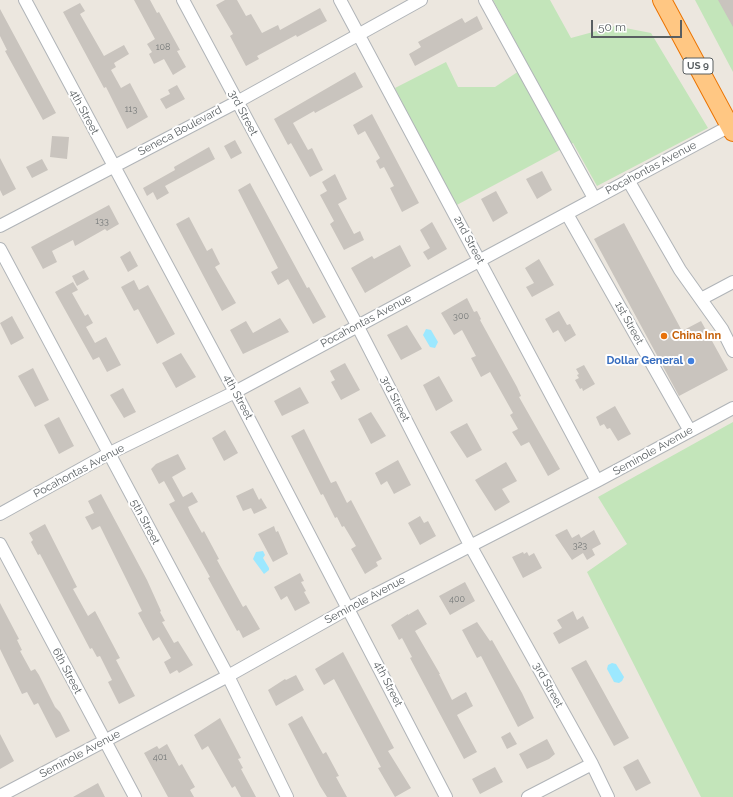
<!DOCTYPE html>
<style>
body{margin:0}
#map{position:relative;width:733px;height:797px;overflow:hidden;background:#ece7df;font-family:Raleway,sans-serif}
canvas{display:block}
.scale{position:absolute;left:591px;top:20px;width:91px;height:18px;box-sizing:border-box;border:2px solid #585e61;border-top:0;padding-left:5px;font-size:12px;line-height:14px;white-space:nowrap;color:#585e61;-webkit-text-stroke:3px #fff;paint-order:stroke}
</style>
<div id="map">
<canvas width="733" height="797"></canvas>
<div class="scale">50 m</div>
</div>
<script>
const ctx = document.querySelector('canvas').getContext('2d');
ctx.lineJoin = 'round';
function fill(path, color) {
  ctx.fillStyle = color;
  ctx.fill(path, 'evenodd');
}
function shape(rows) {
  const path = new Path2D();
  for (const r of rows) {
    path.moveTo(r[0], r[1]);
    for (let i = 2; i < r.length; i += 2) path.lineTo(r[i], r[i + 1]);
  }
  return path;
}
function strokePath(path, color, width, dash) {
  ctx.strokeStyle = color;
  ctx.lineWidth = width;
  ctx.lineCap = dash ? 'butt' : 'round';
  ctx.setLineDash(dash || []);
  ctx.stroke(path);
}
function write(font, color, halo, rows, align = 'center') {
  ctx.font = font + ' Raleway,sans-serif';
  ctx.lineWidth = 4;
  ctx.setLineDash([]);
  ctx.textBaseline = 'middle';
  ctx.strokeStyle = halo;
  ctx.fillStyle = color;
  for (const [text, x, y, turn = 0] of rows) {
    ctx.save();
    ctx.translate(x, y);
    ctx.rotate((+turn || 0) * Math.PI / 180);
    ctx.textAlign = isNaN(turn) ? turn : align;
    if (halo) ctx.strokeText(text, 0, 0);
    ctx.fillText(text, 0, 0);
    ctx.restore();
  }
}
const green = shape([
 [493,0,550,0,571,38,615,26,651,33,708,128,597,186,573,143,453,207,395,88,446,62,458,87,495,87,528,65],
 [695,0,733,0,733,72],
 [733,422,733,797,701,797,587,572,627,544,598,497]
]);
const water = shape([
 [426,329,431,330,438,342,435,348,430,347,423,335],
 [263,551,265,555,263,558,269,568,269,570,264,574,253,559,256,552],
 [612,663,616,664,624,677,622,681,619,683,614,682,607,669,608,665]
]);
const building = shape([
 [134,0,150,0,157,13,159,12,180,50,177,51,186,67,173,75,164,59,154,64,149,54,152,52,147,44,155,39],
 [225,0,237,0,246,16,251,14,262,33,278,25,280,30,320,8,327,21,297,37,296,35,257,56,259,59,246,66,230,36,233,34,216,5],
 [718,0,733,0,733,27],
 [80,3,85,11,80,14,104,56,124,45,129,54,114,63,116,67,111,70,121,88,130,83,148,117,127,129,106,87,104,88,63,12],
 [0,9,56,113,43,120,5,51,7,50,0,36],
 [477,16,483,29,415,66,409,54,421,47,418,42,462,18,465,23],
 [355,72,363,87,315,113,314,111,293,123,308,150,312,148,323,170,310,177,291,143,288,145,274,119],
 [177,85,185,99,166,109,160,99,170,94,168,90],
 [372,114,419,203,402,212,390,188,394,186,384,167,380,169,376,161,380,158,365,131,358,135,353,125],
 [52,136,69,137,67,159,50,157],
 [235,140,242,153,231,159,224,146],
 [209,147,215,159,165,186,169,193,157,200,153,192,147,196,143,188,175,170,174,167],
 [0,158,16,189,3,196,0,190],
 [42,159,48,170,32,178,26,167],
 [542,171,552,190,537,199,526,179],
 [335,174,347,199,338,204,354,234,360,231,364,240,344,250,330,224,334,221,320,195,327,191,322,182],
 [250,183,307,288,309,287,326,317,313,324,288,279,278,285,271,272,278,268,238,190],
 [496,191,508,213,493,222,481,199],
 [109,205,119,224,107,231,105,229,75,246,73,240,52,251,57,262,43,269,31,247],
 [189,217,207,251,212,248,220,264,215,267,236,303,222,311,176,224],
 [432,222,447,249,428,260,423,252,430,248,420,230],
 [624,223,682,331,701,321,728,370,679,396,594,239],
 [400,245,411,266,365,293,351,268,372,256,374,259],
 [130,251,138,266,128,272,120,257],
 [539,259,554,285,532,297,526,287,534,283,525,268],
 [84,270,89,279,77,286,72,276],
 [134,280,139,290,148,285,175,334,157,344,138,309,134,311,121,287],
 [73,282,78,290,72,293,85,316,88,314,93,323,86,327,95,343,106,337,121,365,107,372,99,357,93,360,55,292],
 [467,298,474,312,477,311,481,319,480,320,517,387,521,396,519,397,560,469,548,476,529,442,521,446,512,432,518,429,510,415,513,413,490,372,481,377,471,358,476,356,462,330,454,335,441,313],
 [559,311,567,325,570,324,576,335,565,342,558,330,553,333,545,319],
 [12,316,24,338,11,345,0,323],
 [280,318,289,332,243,354,230,330,246,321,253,333],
 [407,325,422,349,401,360,387,335],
 [181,353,196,377,176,388,162,363],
 [345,363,360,390,341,400,331,382,335,380,330,371],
 [584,365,595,384,583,391,582,388,580,389,575,380,579,378,577,375,579,374,576,369],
 [33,368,49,400,35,407,18,376],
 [439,376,453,401,436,411,423,385],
 [300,387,309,403,282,416,274,401],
 [123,388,136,412,124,418,110,395],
 [615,406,631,434,618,441,610,428,607,429,604,424,600,426,596,417],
 [371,412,386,436,371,444,358,419],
 [59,417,74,446,59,454,44,425],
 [467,423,482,450,467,458,450,432],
 [304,429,331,483,336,481,347,503,351,500,382,559,376,562,378,566,365,574,351,549,356,546,344,526,342,527,337,517,335,518,323,494,321,495,291,436],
 [225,430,238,453,224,461,212,438],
 [178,454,186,469,172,477,183,497,192,492,198,502,188,507,190,512,202,533,204,531,219,559,217,560,243,607,246,605,260,629,243,638,239,630,237,631,208,578,210,577,169,504,175,501,164,481,159,484,151,469,156,464],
 [398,460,411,485,394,494,387,481,381,485,375,473],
 [506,462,517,481,502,489,510,502,495,511,475,480],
 [253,488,259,500,261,498,267,508,254,514,251,508,243,511,236,496],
 [101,494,147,580,161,611,160,612,165,621,162,622,174,643,178,641,193,665,179,673,177,670,170,674,164,662,171,658,159,637,153,641,138,613,142,611,100,526,92,530,85,517,94,513,88,501],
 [420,516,424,523,428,521,436,536,420,545,408,523],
 [45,524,77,587,73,589,88,616,95,611,120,658,116,660,135,696,119,704,108,682,112,680,100,656,97,657,92,648,90,649,40,554,38,555,31,542,33,540,29,533],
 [274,526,276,532,278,531,288,554,273,562,258,534],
 [567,529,572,538,579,534,581,538,594,530,601,544,592,549,595,555,587,560,583,553,572,560,555,535],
 [523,552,524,554,527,552,529,556,534,553,542,568,523,578,512,557],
 [300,573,304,581,301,582,306,591,304,592,310,603,295,611,287,596,281,600,274,587],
 [465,582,475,601,450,615,439,596],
 [0,603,19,639,17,640,22,650,20,651,31,671,35,669,39,675,55,707,60,712,70,731,56,738,38,703,34,705,27,692,22,694,0,649],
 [418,609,427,624,415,631,440,674,439,674,452,700,466,692,473,706,457,715,477,752,464,759,410,658,412,657,402,638,399,640,391,625,408,614,408,615],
 [573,611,577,620,583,616,589,628,559,644,553,633,562,628,557,620],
 [477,622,490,641,492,640,522,693,534,718,518,727,481,656,477,658,462,630],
 [343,652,394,748,388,751,411,788,395,797,378,768,381,767,334,679,324,685,315,669],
 [586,660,629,738,614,746,571,668],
 [296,675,304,690,276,706,268,690,285,679,286,680],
 [302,716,323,754,326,752,339,776,336,777,347,797,327,797,320,786,288,724],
 [220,718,241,758,238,759,243,768,241,769,256,797,241,797,235,786,232,788,208,746,202,750,194,735],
 [510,732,517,744,507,749,501,737],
 [0,734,14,761,0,769],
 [547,739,555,754,549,759,527,769,519,754],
 [167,744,179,766,182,764,195,787,190,790,194,797,168,797,144,753,157,746,159,749],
 [638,759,651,783,636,791,623,767],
 [495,767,503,782,480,794,472,779],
 [98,783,105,797,73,797]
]);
const minor = shape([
 [25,0,235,392,446,797],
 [183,0,357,325,470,545,592,764,608,797],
 [340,0,597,481],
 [485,0,594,198],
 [628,180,680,270,722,329,733,351],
 [567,214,690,431],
 [0,226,237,102,421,0],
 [0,249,228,676,287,797],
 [701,299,733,282],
 [0,514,108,454,235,392,730,126],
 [0,544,135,797],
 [0,796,228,676,349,608,597,481,733,408],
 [528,797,592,764]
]);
const highway = shape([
 [662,0,733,132]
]);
const markers = [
 [664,336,4,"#e8710a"],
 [691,361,4,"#3f7fe0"]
];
const numberNames = [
 ["108",163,47],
 ["113",131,109],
 ["133",102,221],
 ["300",461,316],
 ["323",580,545],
 ["400",457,599],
 ["401",160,757]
];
const shields = [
 [698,66,30]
];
const shieldNames = [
 ["US 9",698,66]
];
const streetNames = [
 ["4th Street",84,112,62],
 ["3rd Street",243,113,62],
 ["Seneca Boulevard",180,131,-28],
 ["Pocahontas Avenue",651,168,-28],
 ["2nd Street",469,240,62],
 ["Pocahontas Avenue",366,321,-28],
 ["1st Street",629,323,61],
 ["4th Street",238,397,62],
 ["3rd Street",395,399,63],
 ["Seminole Avenue",653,451,-29],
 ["Pocahontas Avenue",79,471,-28],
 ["5th Street",145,522,62],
 ["Seminole Avenue",365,600,-28],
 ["6th Street",67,671,62],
 ["4th Street",388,684,63],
 ["3rd Street",548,685,61],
 ["Seminole Avenue",80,754,-28]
];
const foodNames = [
 ["China Inn",672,336]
];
const shopNames = [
 ["Dollar General",683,361]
];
fill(green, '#c3e5ba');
fill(water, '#9ce8ff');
fill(building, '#c9c4be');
strokePath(minor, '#b0b4b8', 14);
strokePath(highway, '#eb7300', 20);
strokePath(minor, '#fff', 12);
strokePath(highway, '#ffc783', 18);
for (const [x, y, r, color] of markers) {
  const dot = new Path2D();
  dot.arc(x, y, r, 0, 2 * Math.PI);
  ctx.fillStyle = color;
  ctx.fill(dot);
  strokePath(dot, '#fff', 1.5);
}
write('9px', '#747878', null, numberNames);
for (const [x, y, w] of shields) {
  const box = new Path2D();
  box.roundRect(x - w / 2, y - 8, w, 16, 3);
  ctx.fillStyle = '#fff';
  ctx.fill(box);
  strokePath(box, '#585e61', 1);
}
write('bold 10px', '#585e61', null, shieldNames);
write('11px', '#585e61', '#fff', streetNames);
write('bold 11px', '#c56008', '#fff', foodNames, 'left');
write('bold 11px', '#366cbe', '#fff', shopNames, 'right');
</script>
